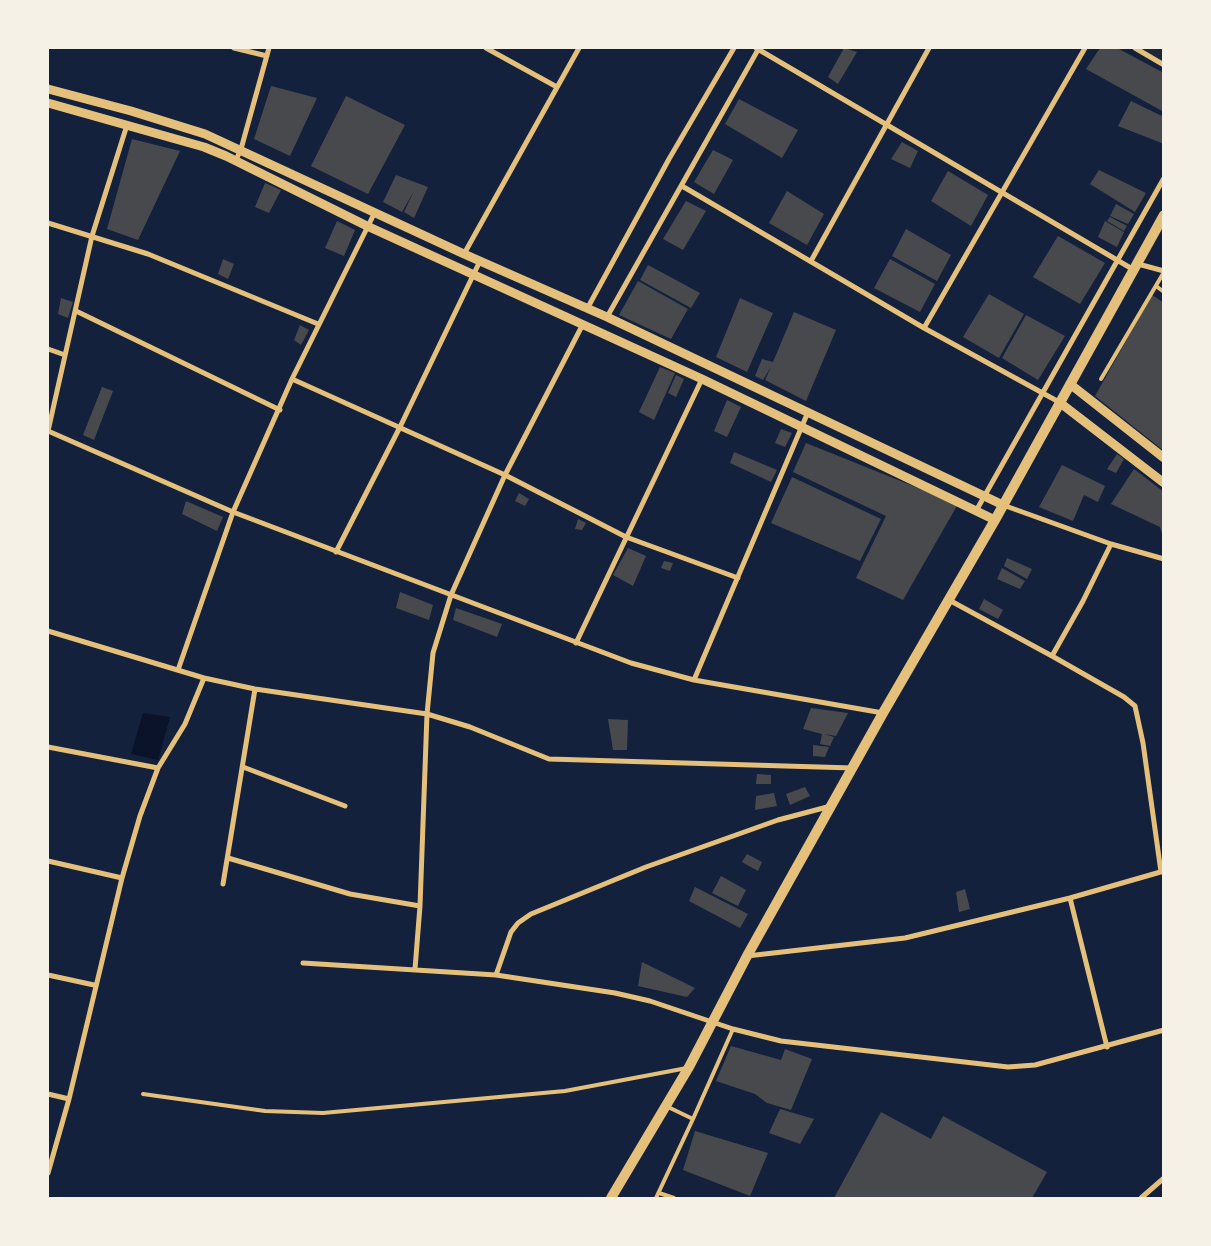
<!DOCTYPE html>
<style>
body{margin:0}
#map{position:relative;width:1211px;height:1246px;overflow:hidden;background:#14213d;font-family:Manrope,sans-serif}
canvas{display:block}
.frame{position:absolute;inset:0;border:49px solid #f6f1e7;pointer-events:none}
</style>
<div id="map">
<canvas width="1211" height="1246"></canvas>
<div class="frame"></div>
</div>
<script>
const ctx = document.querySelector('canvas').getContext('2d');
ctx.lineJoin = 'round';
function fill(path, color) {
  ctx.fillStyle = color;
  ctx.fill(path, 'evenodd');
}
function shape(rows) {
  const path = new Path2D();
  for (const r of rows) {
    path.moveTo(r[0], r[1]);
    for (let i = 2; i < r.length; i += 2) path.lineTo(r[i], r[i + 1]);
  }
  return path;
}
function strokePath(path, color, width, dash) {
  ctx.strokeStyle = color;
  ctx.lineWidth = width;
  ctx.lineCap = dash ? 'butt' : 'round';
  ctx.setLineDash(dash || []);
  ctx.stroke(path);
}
const green = shape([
 [1136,48,1163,48,1163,61,1142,51]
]);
const water = shape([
 [143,713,170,717,158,760,131,754]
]);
const building = shape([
 [844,48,857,52,838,84,828,77],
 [1100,48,1117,48,1164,73,1164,112,1086,69],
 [271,86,317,98,290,156,254,139],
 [346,96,405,125,368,194,311,166],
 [739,99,798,130,782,158,725,124],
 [1131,101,1164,117,1164,144,1118,126],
 [132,139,180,151,138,240,107,229],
 [902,142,918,151,910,168,891,159],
 [713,150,733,160,714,194,694,182],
 [1099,170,1146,193,1135,212,1090,184],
 [948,171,988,195,971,226,931,201],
 [396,175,428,187,414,218,404,212,414,191,402,212,383,202],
 [265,183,281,190,269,213,255,207],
 [787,191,824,214,807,245,769,223],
 [686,201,706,211,683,250,663,239],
 [1116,204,1134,214,1128,224,1110,216],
 [1110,217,1127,226,1124,231,1107,221],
 [337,221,355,230,344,256,325,248],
 [1105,221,1124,232,1117,247,1098,237],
 [906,229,951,255,937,281,892,256],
 [1058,236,1105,263,1080,304,1033,277],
 [223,259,234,264,228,279,218,274],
 [890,259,935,284,920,312,874,288],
 [648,265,700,293,691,308,640,280],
 [638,281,688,309,671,339,619,315],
 [989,294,1024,314,999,358,963,337],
 [1152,295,1164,303,1164,451,1095,396],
 [61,298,73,302,68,318,58,314],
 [740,298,773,313,747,372,716,357],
 [794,312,836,330,806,401,765,380,771,367,763,380,755,376,762,359,773,362],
 [1026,315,1065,336,1038,380,1002,358],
 [300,325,309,330,301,345,294,340],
 [660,367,675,373,654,420,639,412],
 [676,375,684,379,676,397,668,393],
 [102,387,113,391,94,440,83,435],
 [727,400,741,407,727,437,714,431],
 [781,429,792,433,785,447,775,443],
 [806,443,958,504,903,600,856,578,886,516,793,472],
 [734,452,777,470,771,482,730,463],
 [1117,454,1124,459,1116,473,1107,469],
 [1062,465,1105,486,1098,502,1084,495,1073,521,1039,507],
 [1134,469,1164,492,1164,541,1160,527,1111,504],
 [792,477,881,519,860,561,771,523],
 [519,493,529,499,525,506,515,501],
 [186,501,223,517,217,531,182,514],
 [578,519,586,523,582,530,575,529],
 [628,548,646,556,633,586,613,575],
 [1007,558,1032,569,1027,579,1004,566],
 [664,561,673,563,670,571,661,568],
 [1002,568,1025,581,1020,589,997,579],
 [400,592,433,605,429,620,396,608],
 [984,599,1003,610,998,619,979,609],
 [456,608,502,624,497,637,453,620],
 [811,708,848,713,836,736,824,734,834,737,830,746,820,744,822,734,803,729],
 [608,719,628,720,627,750,613,750],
 [813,745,829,747,825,757,813,756],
 [757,774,771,775,771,784,756,784],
 [805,787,810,796,790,805,786,794],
 [774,793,777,806,755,810,756,796],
 [747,854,762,862,758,871,742,862],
 [721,876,746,890,738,906,712,893],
 [695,887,748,914,740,928,689,901],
 [965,889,970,909,959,912,956,892],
 [642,962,695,988,687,997,638,986],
 [731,1046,781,1060,785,1049,812,1059,791,1110,767,1103,755,1094,716,1081],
 [780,1109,814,1119,800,1144,769,1133],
 [881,1112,931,1139,943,1116,1047,1172,1032,1198,834,1198],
 [695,1131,768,1153,750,1196,683,1170]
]);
const service = shape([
 [1156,286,1164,292],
 [1101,379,1164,272],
 [143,1094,265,1111,323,1113,565,1091,687,1068],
 [668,1107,693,1119,733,1029],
 [659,1193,674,1198],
 [656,1198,693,1119]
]);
const minor = shape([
 [234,48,267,56],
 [486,48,557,87],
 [756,48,1134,270],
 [1135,48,1164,65],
 [236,160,241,149,269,48],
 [682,186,924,328,1059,402],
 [48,223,148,254,318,324],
 [464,254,579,48],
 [811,261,929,48],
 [1138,264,1164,271],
 [587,309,669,159,734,48],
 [76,311,280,410],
 [607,317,759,48],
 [924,328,1085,48],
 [48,349,65,355],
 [292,379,505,475,626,537,738,578],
 [48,431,233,512,631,663,694,680,883,713],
 [48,431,92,236,127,125],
 [1003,505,1111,544,1164,559],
 [976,511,1164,178],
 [336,552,400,427,480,261],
 [949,600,1052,656,1124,697,1135,706,1143,743,1161,872],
 [48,631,204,678,255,689,427,714,470,727,549,759,853,768],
 [576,643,702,379],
 [1052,656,1083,601,1111,544],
 [178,670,233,512,292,379,375,212],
 [694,680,808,412],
 [48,747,158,768],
 [243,767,345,806],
 [228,858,350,894,420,906],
 [48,861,122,878],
 [223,884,255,689],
 [1070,898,1107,1047],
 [747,956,905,938,1070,898,1164,871],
 [303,963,496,975,615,993,650,1001,733,1029,781,1041,1008,1067,1035,1065,1164,1030],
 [415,969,420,906,427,714,433,653,451,595,505,475,583,324],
 [48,975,94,985],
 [496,975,511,932,518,923,531,914,646,867,778,820,831,806],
 [48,1094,69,1099],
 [48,1173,69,1099,122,878,140,816,158,768,185,724,204,678],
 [1141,1198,1164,1178]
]);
const tertiary = shape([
 [48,89,131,111,205,134,464,254,607,317,1003,505],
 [48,103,204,147,226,156,367,226,702,379,995,520],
 [1070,384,1164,458],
 [1059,402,1164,483]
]);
const secondary = shape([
 [611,1198,689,1067,747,956,883,713,995,520,1164,215]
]);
fill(green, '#1d2539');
fill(water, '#0b132b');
fill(building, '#48494c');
strokePath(service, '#e5c07b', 4);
strokePath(minor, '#e5c07b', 5);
strokePath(tertiary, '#e5c07b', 9);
strokePath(secondary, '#e5c07b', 10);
</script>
